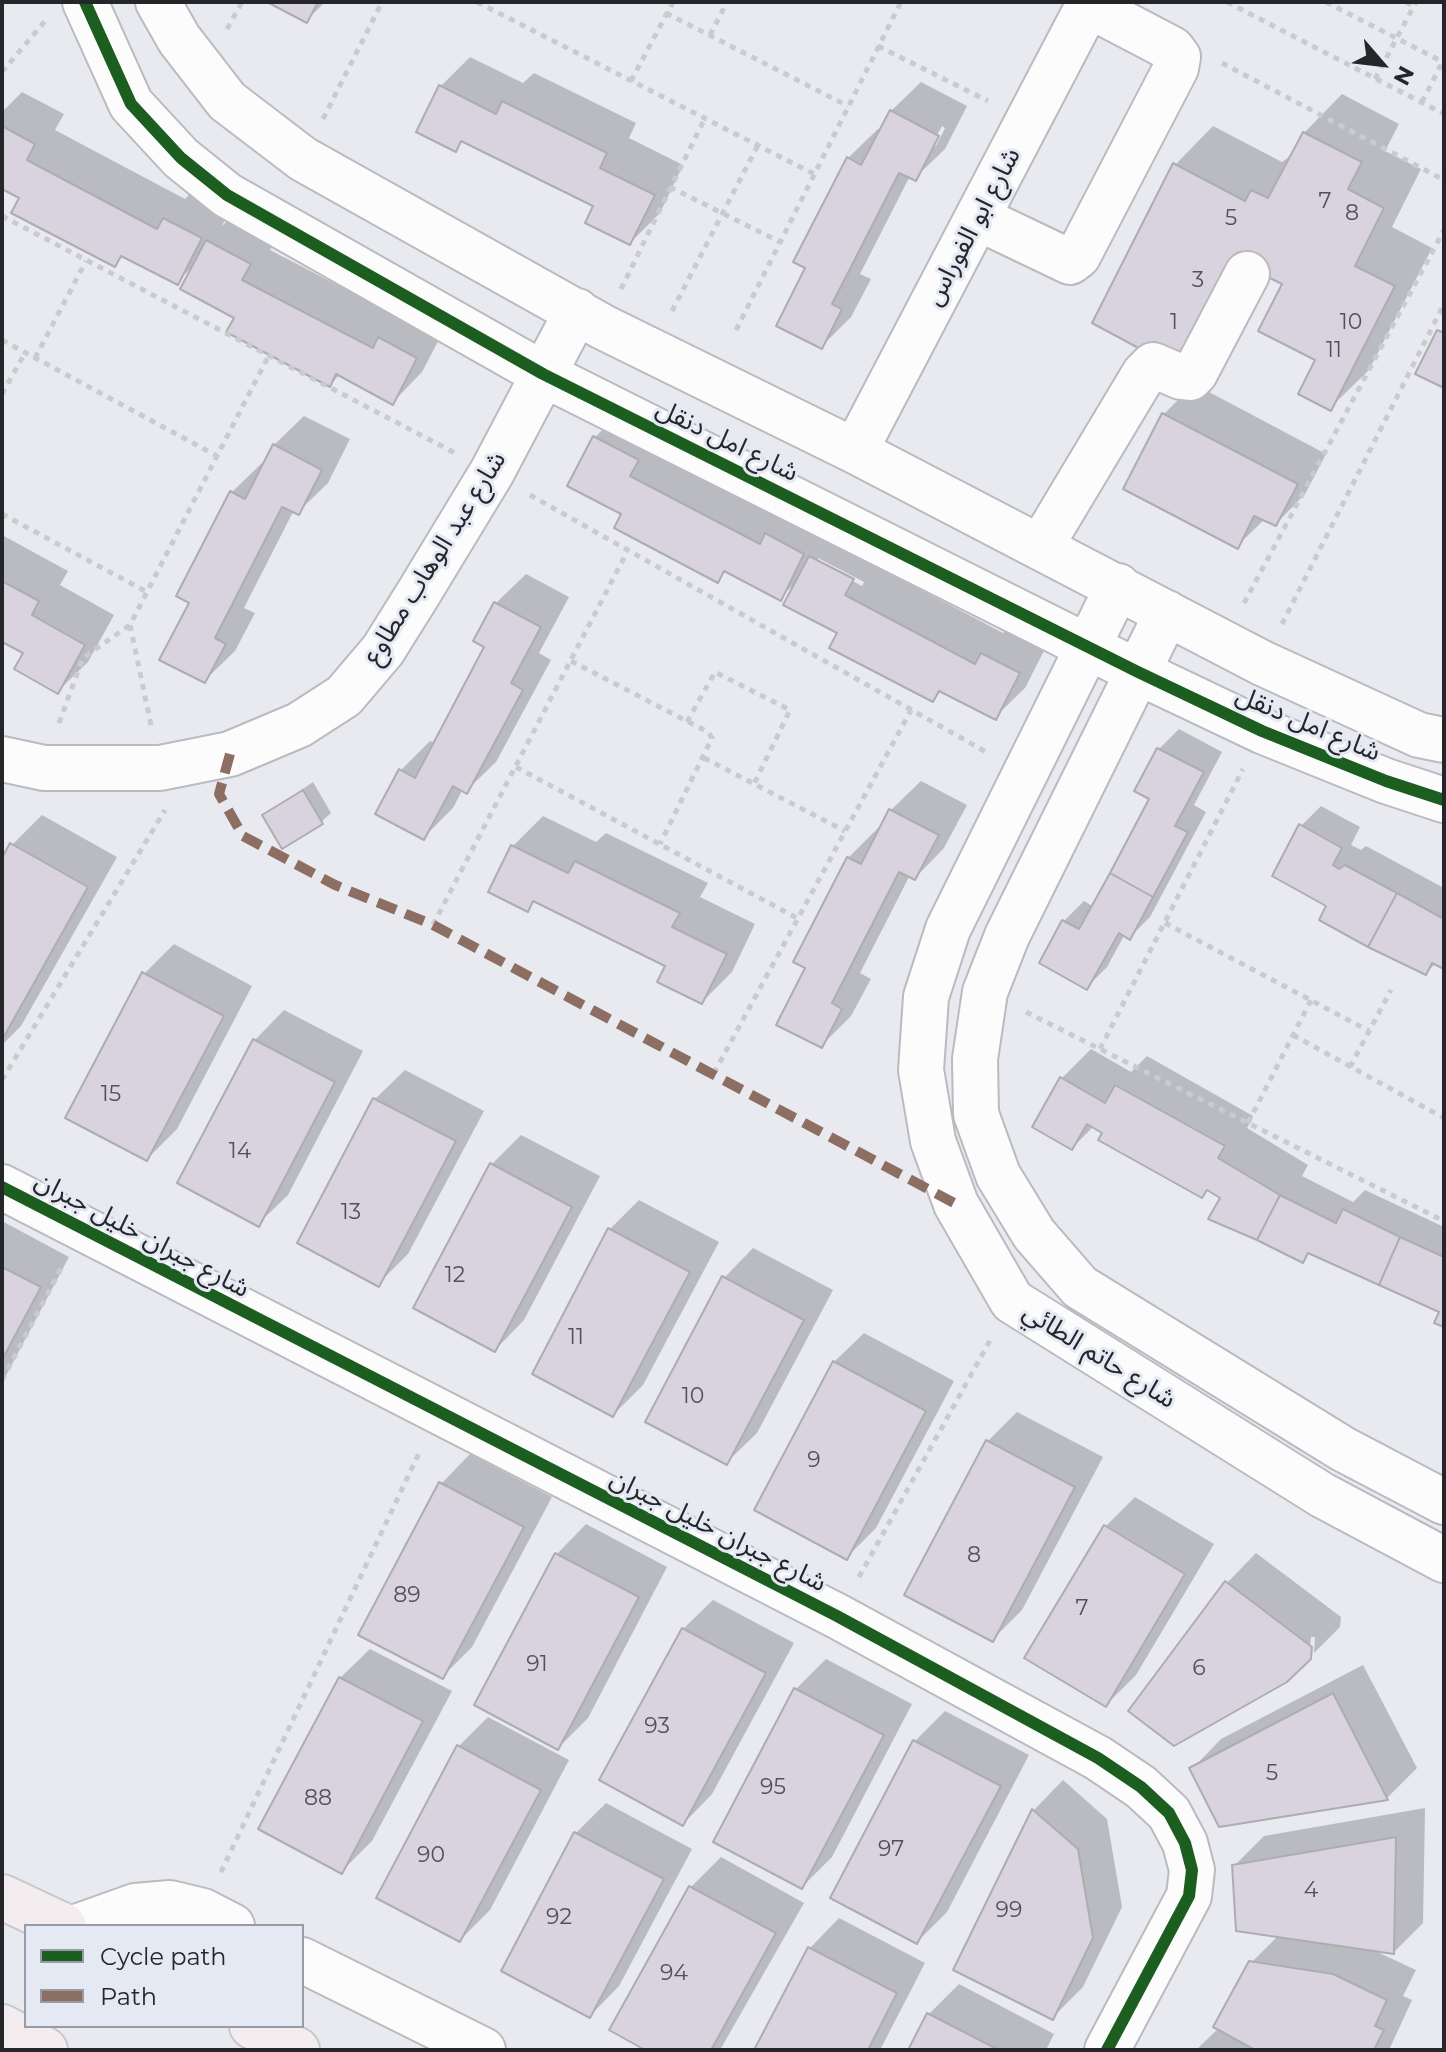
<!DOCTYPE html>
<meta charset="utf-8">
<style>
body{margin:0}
#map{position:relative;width:1446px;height:2052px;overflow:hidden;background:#e8eaf0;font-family:Montserrat,sans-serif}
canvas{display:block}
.frame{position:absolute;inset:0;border:4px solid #25262a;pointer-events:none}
.legend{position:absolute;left:24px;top:1924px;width:280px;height:104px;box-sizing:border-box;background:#e5e9f3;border:2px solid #989ba3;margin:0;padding:10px 14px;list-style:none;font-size:24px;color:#25262a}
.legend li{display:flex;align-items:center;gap:16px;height:40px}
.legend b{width:40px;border:2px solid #989ba3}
.north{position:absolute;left:1342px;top:24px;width:80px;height:80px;-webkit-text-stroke:6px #e5e9f3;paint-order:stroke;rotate:118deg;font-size:22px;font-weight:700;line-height:32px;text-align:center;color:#25262a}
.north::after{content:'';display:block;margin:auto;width:28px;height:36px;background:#25262a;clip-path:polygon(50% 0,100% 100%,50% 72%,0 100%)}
</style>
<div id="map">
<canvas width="1446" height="2052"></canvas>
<div class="frame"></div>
<ul class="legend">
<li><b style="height:10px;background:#1b5e20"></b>Cycle path</li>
<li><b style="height:10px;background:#8d6e63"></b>Path</li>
</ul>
<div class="north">N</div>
</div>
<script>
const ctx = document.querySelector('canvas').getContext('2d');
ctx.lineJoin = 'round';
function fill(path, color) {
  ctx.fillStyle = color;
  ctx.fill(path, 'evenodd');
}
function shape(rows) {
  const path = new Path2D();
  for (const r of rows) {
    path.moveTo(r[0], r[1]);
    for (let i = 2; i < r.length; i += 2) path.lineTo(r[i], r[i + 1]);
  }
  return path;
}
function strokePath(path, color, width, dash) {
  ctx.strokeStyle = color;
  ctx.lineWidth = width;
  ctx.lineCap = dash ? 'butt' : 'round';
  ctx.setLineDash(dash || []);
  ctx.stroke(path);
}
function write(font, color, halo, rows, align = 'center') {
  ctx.font = font + ' Montserrat,"Noto Sans Arabic",sans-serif';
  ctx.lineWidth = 6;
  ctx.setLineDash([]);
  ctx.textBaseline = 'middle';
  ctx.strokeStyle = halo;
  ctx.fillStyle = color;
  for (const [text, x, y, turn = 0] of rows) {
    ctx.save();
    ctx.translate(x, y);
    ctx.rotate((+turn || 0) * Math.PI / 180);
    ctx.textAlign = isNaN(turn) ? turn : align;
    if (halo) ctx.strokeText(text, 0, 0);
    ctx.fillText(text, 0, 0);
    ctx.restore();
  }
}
const shadow = shape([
 [271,2,325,2,306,21],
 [470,57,523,83,534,73,636,123,629,138,683,165,660,213,630,243,595,205,464,140,455,149,440,87],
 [921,82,967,106,945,149,915,178,910,176,860,274,871,279,851,317,821,347,807,268,848,158,878,129,881,130,891,111],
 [942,126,945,128,936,146,931,146],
 [22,92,64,114,55,130,185,199,194,190,230,208,222,226,237,211,279,233,270,250,401,318,445,328,422,372,393,402,340,374,330,385,236,317,193,266,177,282,124,255,115,265,2,187,2,112],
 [1342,94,1399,124,1385,151,1421,169,1392,227,1432,248,1369,370,1330,408,1318,360,1284,283,1175,165,1213,126,1282,162,1293,154,1304,133],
 [1194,384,1326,454,1305,494,1276,524,1265,519,1237,546,1125,488,1164,414],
 [625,408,833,524,824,543,840,527,882,549,874,565,1003,633,1012,625,1048,643,1025,688,995,717,942,690,933,700,840,632,795,583,780,598,727,570,717,580,624,513,595,437],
 [818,558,864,582,862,586,818,563],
 [304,416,350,439,328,483,298,512,294,510,244,608,255,613,235,651,205,680,191,602,232,492,262,463,265,464,274,445],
 [2,535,68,571,60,585,114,615,88,662,58,691,26,652,2,640],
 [526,574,569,597,539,653,551,660,496,762,466,791,463,789,453,808,423,838,401,770,430,741,435,743,487,646,496,603],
 [1179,729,1222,752,1194,805,1206,812,1150,917,1130,937,1125,934,1107,967,1087,987,1064,921,1084,901,1094,907,1152,798,1137,790,1159,749],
 [921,781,967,805,944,848,915,878,910,875,860,973,871,979,851,1016,821,1046,807,968,848,858,878,828,881,830,891,810],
 [313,782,331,813,321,822,264,815],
 [1321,806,1360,827,1351,845,1361,850,1366,846,1444,888,1444,967,1436,963,1426,973,1329,905,1301,826],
 [42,815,117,857,21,1026,2,1045,2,862,12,845],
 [543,816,596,842,606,833,708,883,700,897,755,924,732,972,702,1002,668,965,536,900,527,909,491,891,513,846],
 [174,944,252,986,177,1129,147,1159,144,974],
 [284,1010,363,1051,288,1195,258,1224,180,1183,255,1040],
 [1091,1049,1131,1072,1147,1056,1253,1116,1247,1128,1308,1165,1302,1176,1353,1202,1365,1190,1444,1227,1444,1325,1441,1311,1311,1252,1302,1260,1222,1197,1208,1189,1202,1196,1094,1126,1072,1148,1061,1079],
 [405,1070,484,1111,408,1254,378,1284,375,1099],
 [521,1135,600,1176,524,1320,495,1350,492,1164],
 [639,1200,719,1242,643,1385,613,1415,610,1229],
 [2,1221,69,1257,2,1383],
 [753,1248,833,1290,757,1433,727,1462,724,1278],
 [864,1333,954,1381,876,1528,847,1557,834,1362],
 [1017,1412,1103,1457,1022,1610,993,1639,987,1442],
 [470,1454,552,1497,472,1647,442,1677,441,1484],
 [1135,1497,1214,1544,1136,1675,1106,1705,1105,1527],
 [586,1524,667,1567,588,1718,558,1748,557,1554],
 [1256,1553,1341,1617,1340,1627,1314,1653,1315,1637,1311,1637,1309,1657,1227,1583],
 [713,1600,794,1643,712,1794,683,1824,683,1629],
 [370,1649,452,1691,372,1841,342,1871,340,1678],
 [826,1659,912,1704,832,1857,802,1887,796,1689],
 [1363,1665,1417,1768,1387,1798,1220,1825,1192,1769,1221,1739],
 [945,1711,1029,1755,947,1912,917,1942,832,1898,915,1741],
 [488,1717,569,1760,490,1910,460,1940,458,1747],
 [1063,1780,1107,1819,1122,1907,1083,1987,1053,2017,955,1969,1034,1810],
 [606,1803,692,1849,619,1986,590,2016,503,1970,576,1833],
 [1425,1808,1423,1923,1394,1952,1375,1951,1416,1970,1403,1996,1412,2000,1389,2050,1196,2050,1219,2028,1251,1963,1279,1935,1234,1866,1264,1836],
 [721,1857,804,1903,720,2050,649,2050,612,2029,691,1887],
 [839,1918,925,1963,880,2050,756,2050,810,1948],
 [959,1984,1054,2034,1046,2050,910,2050,929,2014]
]);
const building = shape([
 [267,2,318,2,307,23,267,2],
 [439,85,496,114,502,101,607,153,600,168,655,195,630,245,585,223,593,206,461,141,456,152,416,132,439,85],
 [890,110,939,136,916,181,899,173,832,304,842,309,822,349,776,326,805,268,793,262,847,157,861,165,890,110],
 [2,126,35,144,27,160,157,229,163,218,202,238,178,285,121,256,115,267,11,213,19,198,2,189,2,126],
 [1303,132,1362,162,1348,189,1384,208,1355,266,1395,286,1331,411,1298,394,1315,360,1258,331,1282,284,1244,265,1185,373,1092,323,1173,163,1245,201,1251,190,1268,198,1303,132],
 [206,240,251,264,242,280,373,348,378,337,417,358,393,405,336,374,330,387,226,332,234,318,180,289,206,240],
 [1437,330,1444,333,1444,388,1415,374,1437,330],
 [1162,413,1298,484,1276,526,1254,516,1238,549,1123,489,1162,413],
 [593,436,639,460,630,476,760,544,765,533,804,554,781,601,724,571,718,583,614,528,621,514,567,486,593,436],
 [273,444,322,470,299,515,282,507,215,638,226,644,205,683,159,660,189,603,176,596,230,491,245,499,273,444],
 [809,556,854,579,845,595,975,664,981,653,1020,673,996,720,939,691,933,702,829,648,837,633,783,605,809,556],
 [2,581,39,601,32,615,85,645,58,694,14,669,23,653,2,642,2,581],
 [494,602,541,627,511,683,523,690,467,794,453,786,424,840,375,814,399,769,415,778,484,647,473,641,494,602],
 [1157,748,1204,772,1175,826,1188,832,1153,897,1110,873,1149,799,1134,791,1157,748],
 [303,790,323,824,282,849,262,815,303,790],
 [889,809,939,835,915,880,899,872,832,1003,842,1009,822,1048,776,1025,805,968,793,962,847,857,861,864,889,809],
 [1299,824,1342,848,1333,865,1339,869,1345,865,1397,893,1368,947,1319,920,1326,906,1272,876,1299,824],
 [10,843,88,887,2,1040,2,858,10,843],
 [511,845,568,873,575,861,680,913,672,927,727,954,702,1004,657,982,665,966,533,901,528,912,488,892,511,845],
 [1110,873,1153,897,1130,940,1119,933,1087,990,1039,963,1062,920,1079,929,1110,873],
 [1397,893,1444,919,1444,969,1432,963,1426,975,1368,947,1397,893],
 [142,972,224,1016,147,1161,65,1118,142,972],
 [253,1039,335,1082,259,1227,177,1183,253,1039],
 [1060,1077,1105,1103,1115,1085,1225,1146,1218,1158,1280,1195,1257,1240,1208,1219,1220,1198,1207,1190,1202,1198,1098,1140,1102,1133,1087,1124,1072,1150,1032,1127,1060,1077],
 [373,1098,456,1141,379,1287,297,1243,373,1098],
 [490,1163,572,1207,495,1352,413,1308,490,1163],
 [1280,1195,1336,1223,1343,1209,1400,1237,1379,1285,1308,1253,1303,1263,1257,1240,1280,1195],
 [608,1228,690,1272,613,1417,532,1374,608,1228],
 [1400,1237,1444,1257,1444,1327,1434,1323,1439,1312,1379,1285,1400,1237],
 [2,1267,41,1287,2,1360,2,1267],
 [722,1276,804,1320,727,1465,645,1422,722,1276],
 [833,1361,926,1411,847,1560,754,1510,833,1361],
 [986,1440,1075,1487,993,1642,904,1595,986,1440],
 [439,1482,524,1527,443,1679,358,1635,439,1482],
 [1104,1525,1185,1574,1106,1707,1024,1658,1104,1525],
 [555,1553,639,1597,558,1750,474,1705,555,1553],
 [1225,1581,1312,1647,1311,1659,1287,1682,1174,1746,1128,1711,1225,1581],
 [682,1628,766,1673,683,1826,599,1780,682,1628],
 [339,1677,423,1721,342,1874,258,1829,339,1677],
 [794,1688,884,1735,802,1889,713,1842,794,1688],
 [1333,1693,1388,1800,1219,1827,1189,1768,1333,1693],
 [913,1740,1001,1786,917,1944,830,1898,913,1740],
 [457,1745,541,1790,460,1942,376,1898,457,1745],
 [1032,1809,1078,1849,1093,1938,1053,2020,953,1970,1032,1809],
 [574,1832,664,1879,590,2018,501,1971,574,1832],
 [1396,1837,1394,1954,1236,1931,1232,1865,1396,1837],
 [689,1886,776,1933,711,2050,645,2050,609,2030,689,1886],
 [808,1947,897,1993,868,2050,754,2050,808,1947],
 [1249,1961,1333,1974,1387,2000,1375,2026,1384,2030,1374,2050,1255,2050,1213,2027,1249,1961],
 [927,2013,999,2050,908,2050,927,2013]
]);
const path = shape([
 [477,2,814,174],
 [1227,2,1444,114],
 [1326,2,1443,62],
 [1406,2,1414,6],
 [666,13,848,106],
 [227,29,242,2],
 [710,35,727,2],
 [878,46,988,101],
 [1222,63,1444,180],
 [2,72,45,21],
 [1375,79,1416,2],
 [631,81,673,2],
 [1422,102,1443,61],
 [323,119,382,2],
 [670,187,780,242],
 [2,216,455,453],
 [621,289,705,118],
 [672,311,758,145],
 [736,330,901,2],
 [2,340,217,456],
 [35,358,86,261],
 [2,394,25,353],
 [530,495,988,753],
 [2,514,147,592],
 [1244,603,1444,230],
 [1282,624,1444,304],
 [571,661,708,732,712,738,660,844],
 [687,722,715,672,790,710,754,784],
 [59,723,83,658,130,625],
 [151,725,130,625,268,357],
 [704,758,845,831],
 [516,767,797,918],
 [1165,923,1369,1031],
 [433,925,627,552],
 [1026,1012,1444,1221],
 [1293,1035,1444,1118],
 [1100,1049,1243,769],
 [1350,1067,1391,990],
 [714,1073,911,710],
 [2,1080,165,810],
 [1248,1123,1311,1000],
 [2,1380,63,1265],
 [859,1577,992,1337],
 [221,1872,420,1451]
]);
const minor = shape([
 [85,2,131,104,181,158,227,195,543,374,1138,672,1262,731,1386,781,1444,800],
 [158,2,179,39,227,101,303,159,603,327,855,451,1262,663,1419,735,1444,740],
 [978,218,1070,262,1078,256,1176,68,1178,57,1172,49,1088,5],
 [855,451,1090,2],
 [1041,546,1144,374,1153,365,1181,377,1190,378,1195,373,1247,274],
 [1118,586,948,929,926,997,921,1070,933,1141,956,1204,1012,1301,1322,1495,1444,1560],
 [1167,613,1007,936,985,992,975,1059,976,1114,998,1175,1034,1234,1080,1287,1343,1449,1444,1502],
 [2,759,44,768,160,768,230,754,299,725,344,696,383,650,418,594,492,472,577,311],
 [2,1187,837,1616,1098,1758,1141,1787,1169,1813,1185,1843,1192,1870,1189,1896,1107,2050],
 [79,1926,135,1906,170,1903,203,1911,232,1926],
 [302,1960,483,2050]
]);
const major = shape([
 [2,1897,64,1926],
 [252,2026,297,2050],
 [2,2027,45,2050]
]);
const quiet = shape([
 [230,754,219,794,243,836,335,885,433,925,956,1204]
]);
const cycleway = shape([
 [85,2,131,104,181,158,227,195,543,374,1138,672,1262,731,1386,781,1444,800],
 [2,1187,837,1616,1098,1758,1141,1787,1169,1813,1185,1843,1192,1870,1189,1896,1107,2050]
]);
const numberNames = [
 ["7",1325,202],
 ["8",1352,214],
 ["5",1231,219],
 ["3",1198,281],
 ["1",1174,323],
 ["10",1351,323],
 ["11",1334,351],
 ["15",111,1095],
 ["14",240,1152],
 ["13",351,1213],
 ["12",455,1276],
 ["11",576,1338],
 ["10",693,1397],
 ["9",814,1461],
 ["8",974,1556],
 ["89",407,1596],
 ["7",1082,1609],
 ["91",537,1665],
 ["6",1199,1669],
 ["93",657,1727],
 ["5",1272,1774],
 ["95",773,1788],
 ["88",318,1799],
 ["97",891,1850],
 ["90",431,1856],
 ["4",1311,1891],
 ["99",1009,1911],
 ["92",559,1918],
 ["94",674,1974]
];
const streetNames = [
 ["شارع ابو الفوراس",973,227,-62],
 ["شارع امل دنقل",727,441,26],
 ["شارع عبد الوهاب مطاوع",435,558,-58],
 ["شارع امل دنقل",1308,724,23],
 ["شارع جبران خليل جبران",142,1235,28],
 ["شارع حاتم الطائي",1099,1356,32],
 ["شارع جبران خليل جبران",718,1531,27]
];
fill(shadow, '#0003');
fill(building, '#d8d3df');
strokePath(building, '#adadb1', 2);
strokePath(minor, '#b9bbc0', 48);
strokePath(major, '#c7c8cb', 48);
strokePath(path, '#cacbce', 5, [6, 6]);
strokePath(minor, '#fcfcfd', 44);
strokePath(major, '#f4edef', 44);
strokePath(quiet, '#8d6e63', 10, [20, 10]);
strokePath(cycleway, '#1b5e20', 12);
write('22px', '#525157', null, numberNames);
write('26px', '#25262a', '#e5e9f3', streetNames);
</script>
